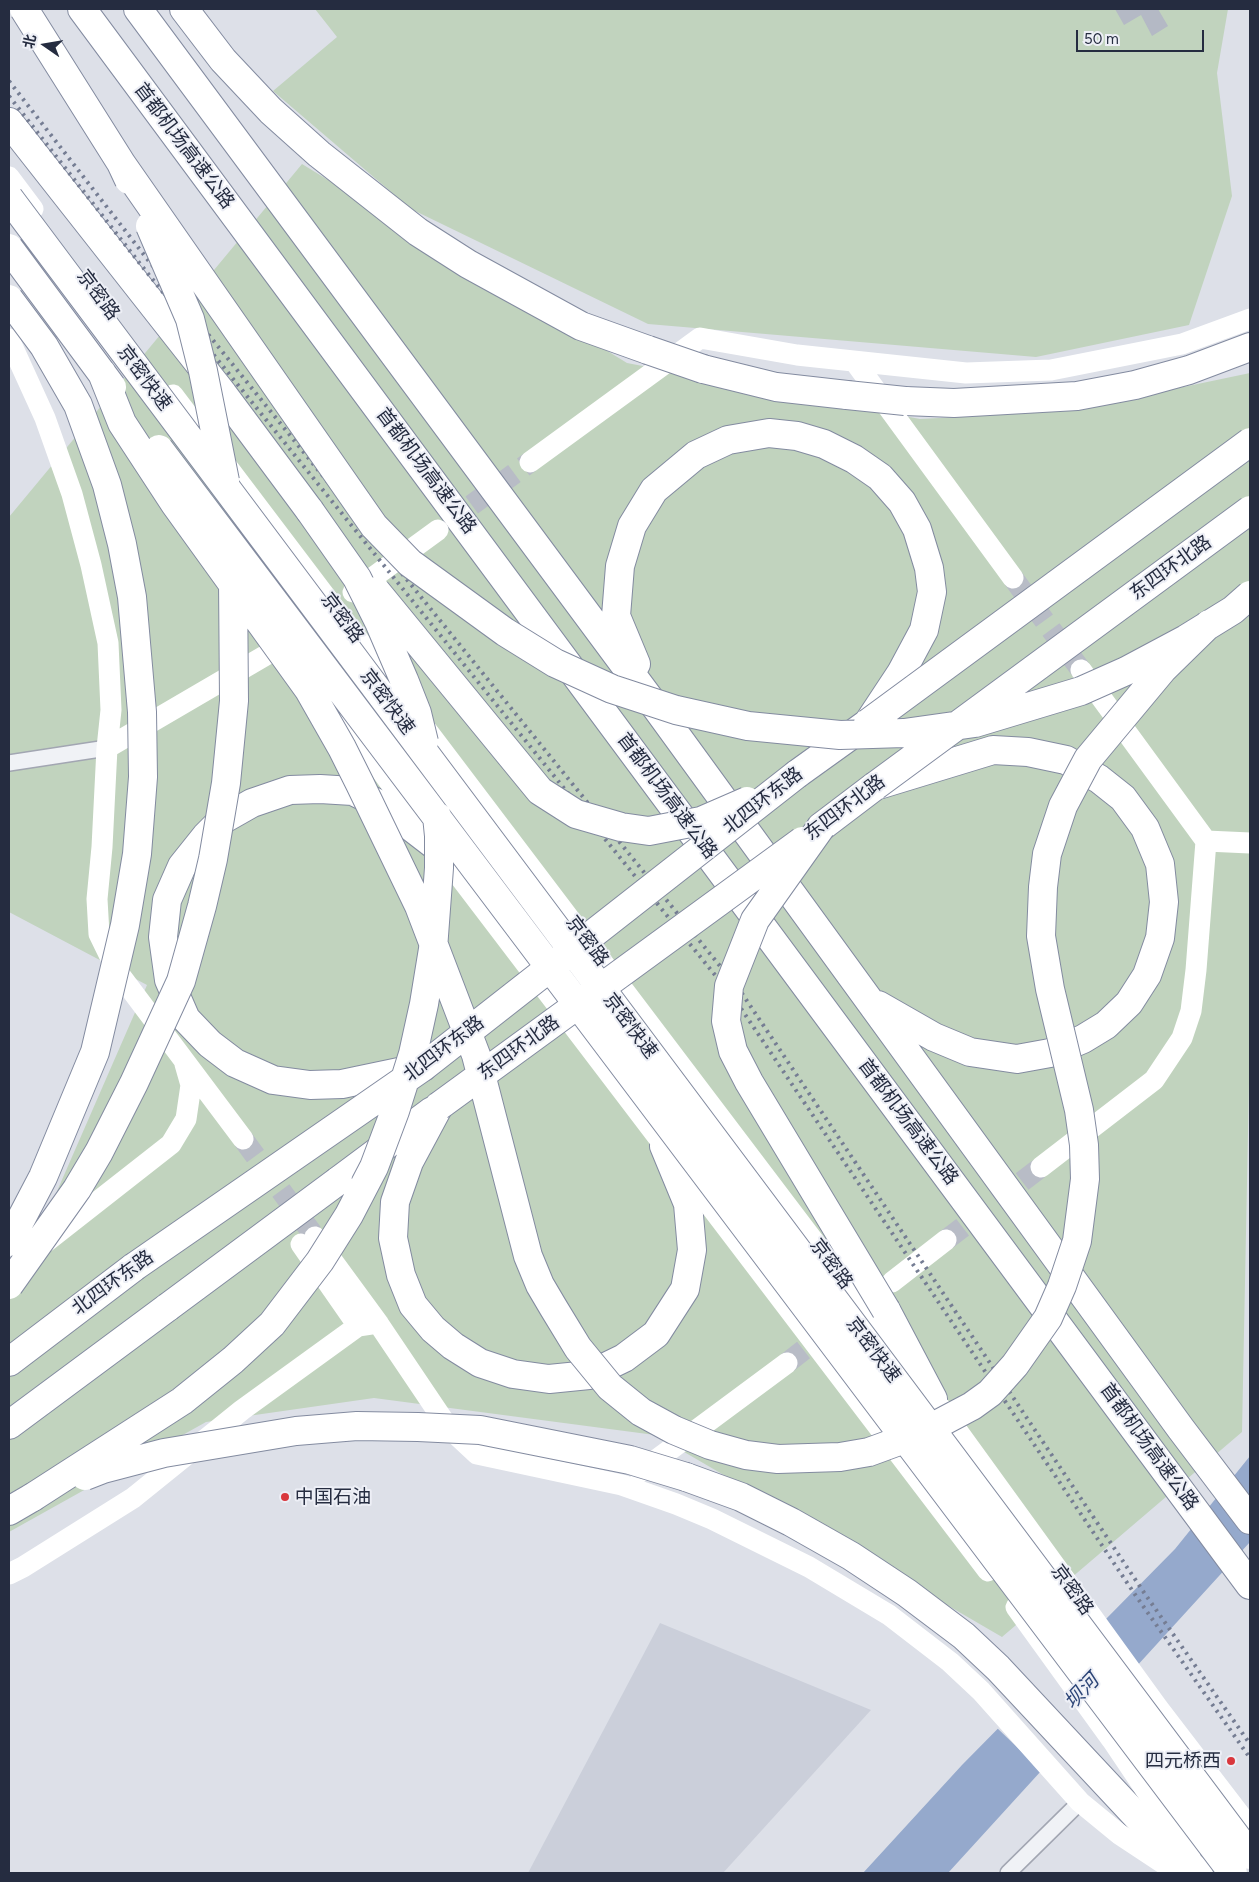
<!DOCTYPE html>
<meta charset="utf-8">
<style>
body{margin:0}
#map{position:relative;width:1259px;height:1882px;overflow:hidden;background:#dde0e8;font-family:Figtree,"Noto Sans SC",sans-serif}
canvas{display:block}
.frame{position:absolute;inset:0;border:10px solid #252c40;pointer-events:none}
.north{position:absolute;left:20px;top:20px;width:50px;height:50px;-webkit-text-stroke:4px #edeff6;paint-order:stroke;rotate:283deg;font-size:14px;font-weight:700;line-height:20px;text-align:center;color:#252c40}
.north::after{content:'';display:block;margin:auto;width:18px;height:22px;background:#252c40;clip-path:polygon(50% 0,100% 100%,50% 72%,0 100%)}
.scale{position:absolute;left:1076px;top:30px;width:128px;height:22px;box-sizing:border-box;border:2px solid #252c40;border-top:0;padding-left:6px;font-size:15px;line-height:18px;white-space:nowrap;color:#252c40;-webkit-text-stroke:4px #edeff6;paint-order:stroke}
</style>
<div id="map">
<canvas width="1259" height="1882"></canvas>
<div class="frame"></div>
<div class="north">北</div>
<div class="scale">50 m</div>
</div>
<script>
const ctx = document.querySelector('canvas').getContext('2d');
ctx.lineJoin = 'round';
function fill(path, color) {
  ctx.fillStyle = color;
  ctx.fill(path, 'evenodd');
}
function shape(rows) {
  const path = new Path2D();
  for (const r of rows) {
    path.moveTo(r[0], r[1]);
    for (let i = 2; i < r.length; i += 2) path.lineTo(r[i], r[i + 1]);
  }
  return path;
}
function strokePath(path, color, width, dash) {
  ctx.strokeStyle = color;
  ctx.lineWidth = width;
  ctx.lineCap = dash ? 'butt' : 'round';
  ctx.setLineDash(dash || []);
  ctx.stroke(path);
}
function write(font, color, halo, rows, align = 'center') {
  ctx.font = font + ' Figtree,"Noto Sans SC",sans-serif';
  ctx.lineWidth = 4;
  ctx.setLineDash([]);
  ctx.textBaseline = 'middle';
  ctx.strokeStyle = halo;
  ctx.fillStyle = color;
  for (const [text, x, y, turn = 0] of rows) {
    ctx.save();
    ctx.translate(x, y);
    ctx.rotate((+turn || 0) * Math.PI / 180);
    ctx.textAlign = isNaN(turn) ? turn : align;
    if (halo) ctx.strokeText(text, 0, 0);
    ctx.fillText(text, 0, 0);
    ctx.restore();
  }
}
const built = shape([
 [660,1623,871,1710,723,1873,528,1873]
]);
const green = shape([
 [315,9,1228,9,1217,73,1232,196,1189,325,1036,357,648,324,411,209,273,91,337,37],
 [302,164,627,363,920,419,1069,411,1250,373,1250,1033,1242,1432,1002,1637,655,1435,374,1398,206,1422,9,1532,9,1271,51,1205,147,985,9,912,9,517]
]);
const water = shape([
 [1250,1456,1250,1542,948,1873,863,1873,962,1765,1175,1549]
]);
const pier = shape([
 [1102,1620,1137,1669,1043,1772,996,1727]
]);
const building = shape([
 [1115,9,1158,9,1168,26,1152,36,1141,15,1124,25]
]);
const secondaryTunnel = shape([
 [446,524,530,462],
 [1013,578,1081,670],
 [243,1139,315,1237],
 [946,1240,1041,1167],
 [787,1363,828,1331]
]);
const street = shape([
 [9,763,107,748],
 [1008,1873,1080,1802]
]);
const secondary = shape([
 [9,177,33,209],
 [9,339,45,418,72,494,91,565,108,643,111,710,107,748],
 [855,362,1013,578],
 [173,395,897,1351],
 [530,462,700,338,797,355,966,373,1051,370,1182,344,1250,319],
 [353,592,438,530],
 [318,684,437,847,988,1571],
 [1206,841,1250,843],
 [243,1139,117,971,99,934,97,899,102,847,107,748,273,651],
 [1041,1167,1154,1080,1182,1038,1191,1011,1196,970,1206,841,1081,670],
 [315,1237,378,1323,448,1427,477,1454,622,1485,676,1504,712,1519,809,1567,889,1615,950,1662,981,1691,1080,1802,1119,1834,1178,1873],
 [46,1242,171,1144,186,1119,191,1085,185,1064],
 [301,1244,358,1326],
 [892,1282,946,1240],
 [940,1407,1158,1708,1250,1828],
 [640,1472,787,1363],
 [9,1574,23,1567,133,1498,242,1410,358,1326,378,1323],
 [1016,1607,1112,1740,1190,1856]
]);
const highway = shape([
 [82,9,1250,1585],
 [138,9,655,706,1181,1429,1250,1520],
 [184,9,223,60,271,111,319,154,418,232,468,264,581,326,648,350],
 [9,122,223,394,310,511],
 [703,369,776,387,847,395],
 [905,401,954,403,1077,396,1135,385,1189,370,1250,347],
 [636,664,616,616,620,566,632,526,654,490,696,455,728,440,769,433,797,436,824,444,854,459,880,477,902,502,917,529,929,568,932,592,924,630,901,673,868,723,797,774],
 [821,827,875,786,993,750,1028,752,1066,760,1099,779,1123,798,1145,828,1160,864,1164,902,1160,938,1147,975,1129,1003,1106,1025,1083,1039,1050,1053,1017,1059,970,1052,934,1037,878,1005],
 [423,1067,342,1084,310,1085,273,1080,235,1063,210,1044,186,1019,169,980,163,937,167,900,182,866,206,836,222,820,252,803,290,790,320,789,353,791,385,807,437,847],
 [439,1106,409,1162,395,1202,393,1238,401,1275,413,1305,433,1329,453,1346,480,1363,513,1374,549,1379,589,1375,624,1358,656,1334,685,1289,692,1250,688,1204,664,1146],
 [338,1181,432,1111],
 [886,1310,933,1399],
 [9,1362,134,1267],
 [9,1425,168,1307],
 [686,1477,741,1497,791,1522,851,1556,907,1593,964,1636,998,1668,1142,1822,1199,1873],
 [9,1511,33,1497]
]);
const rail = shape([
 [9,81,148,260,741,992,1145,1594,1250,1744],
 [9,96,141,265,736,1001,1136,1596,1250,1758]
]);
const highwayBridge = shape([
 [24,9,121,163,129,180],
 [121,163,374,526,410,563,505,632,555,663,612,689,676,710,748,726,840,735,904,733,975,723,1081,691,1126,671,1186,639,1233,610,1250,595],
 [9,198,1250,1855],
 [150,226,190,319,203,371,225,481],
 [9,248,112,387],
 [9,299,44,346,78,405,107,485,122,544,132,597,142,712,143,777,137,854,125,925,95,1052,43,1177,9,1242],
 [648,350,703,369],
 [102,373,122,423,175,504,309,690,342,748,360,784,419,906,476,1055,528,1256,540,1285,553,1307,578,1348,610,1387,641,1412,674,1430,710,1445,746,1455,778,1459,840,1457,869,1452,921,1433,972,1406,990,1393,1015,1365,1048,1318,1062,1286,1077,1241,1085,1179,1084,1145,1079,1110,1050,989,1041,936,1043,887,1047,854,1063,806,1088,759,1163,669,1209,624],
 [847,395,905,401],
 [159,449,1233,1873],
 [310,511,357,578,379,622,404,680,417,713,424,742],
 [376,591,540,791,576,814,621,827,649,831,701,821,747,801],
 [868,723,1250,442],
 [875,786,1250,510],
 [821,827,755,920,729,986,726,1021,733,1051,749,1082,886,1310],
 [439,1106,802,841],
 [134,1267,423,1067,797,774],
 [9,1285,77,1189,99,1152,134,1083,181,981,202,906,213,859,226,783,234,701,233,581],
 [168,1307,338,1181],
 [85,1476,103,1469,164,1453,296,1431,357,1426,418,1427,480,1430,630,1460,686,1477],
 [33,1497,182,1401,233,1360,272,1324,320,1261,349,1215,374,1167,395,1111,413,1054,424,1004,433,949,439,868,439,836,437,816]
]);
const markers = [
 [285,1497,5,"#d9373d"],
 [1231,1761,5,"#d9373d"]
];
const streetNames = [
 ["首都机场高速公路",184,146,53],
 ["京密路",98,295,53],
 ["京密快速",144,378,53],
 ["首都机场高速公路",426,471,53],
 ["东四环北路",1171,568,-36],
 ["京密路",342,618,53],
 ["京密快速",387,702,53],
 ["首都机场高速公路",667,796,53],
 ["北四环东路",763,801,-38],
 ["东四环北路",845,808,-37],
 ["京密路",587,941,53],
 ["京密快速",630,1026,53],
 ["东四环北路",519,1048,-36],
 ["北四环东路",444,1049,-37],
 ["首都机场高速公路",908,1122,53],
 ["京密路",831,1264,53],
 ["北四环东路",113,1283,-36],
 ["京密快速",873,1350,53],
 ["首都机场高速公路",1149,1447,54],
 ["京密路",1072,1590,54]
];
const poiNames = [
 ["中国石油",295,1497],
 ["四元桥西",1221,1761,"right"]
];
const waterNames = [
 ["坝河",1082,1692,-47]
];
fill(built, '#cbcfda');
fill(green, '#c1d3be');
fill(water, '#95a9cc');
fill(pier, '#dde0e8');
fill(building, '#b4b9c5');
strokePath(secondaryTunnel, '#b8bcc6', 21, [21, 11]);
strokePath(street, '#a2a6b2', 18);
strokePath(highway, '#838ba0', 30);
strokePath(street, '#f0f2f6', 15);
strokePath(secondary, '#fff', 21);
strokePath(highway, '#fff', 28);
strokePath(rail, '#757d93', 4, [2.5, 5]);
strokePath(highwayBridge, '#838ba0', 30, []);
strokePath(highwayBridge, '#fff', 28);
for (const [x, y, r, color] of markers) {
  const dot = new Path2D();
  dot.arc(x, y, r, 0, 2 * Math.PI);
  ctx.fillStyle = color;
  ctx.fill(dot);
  strokePath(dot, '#edeff6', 2);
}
write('19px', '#252c40', '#edeff6', streetNames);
write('19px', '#252c40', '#edeff6', poiNames, 'left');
write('italic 20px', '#2c4577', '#edeff6', waterNames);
</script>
